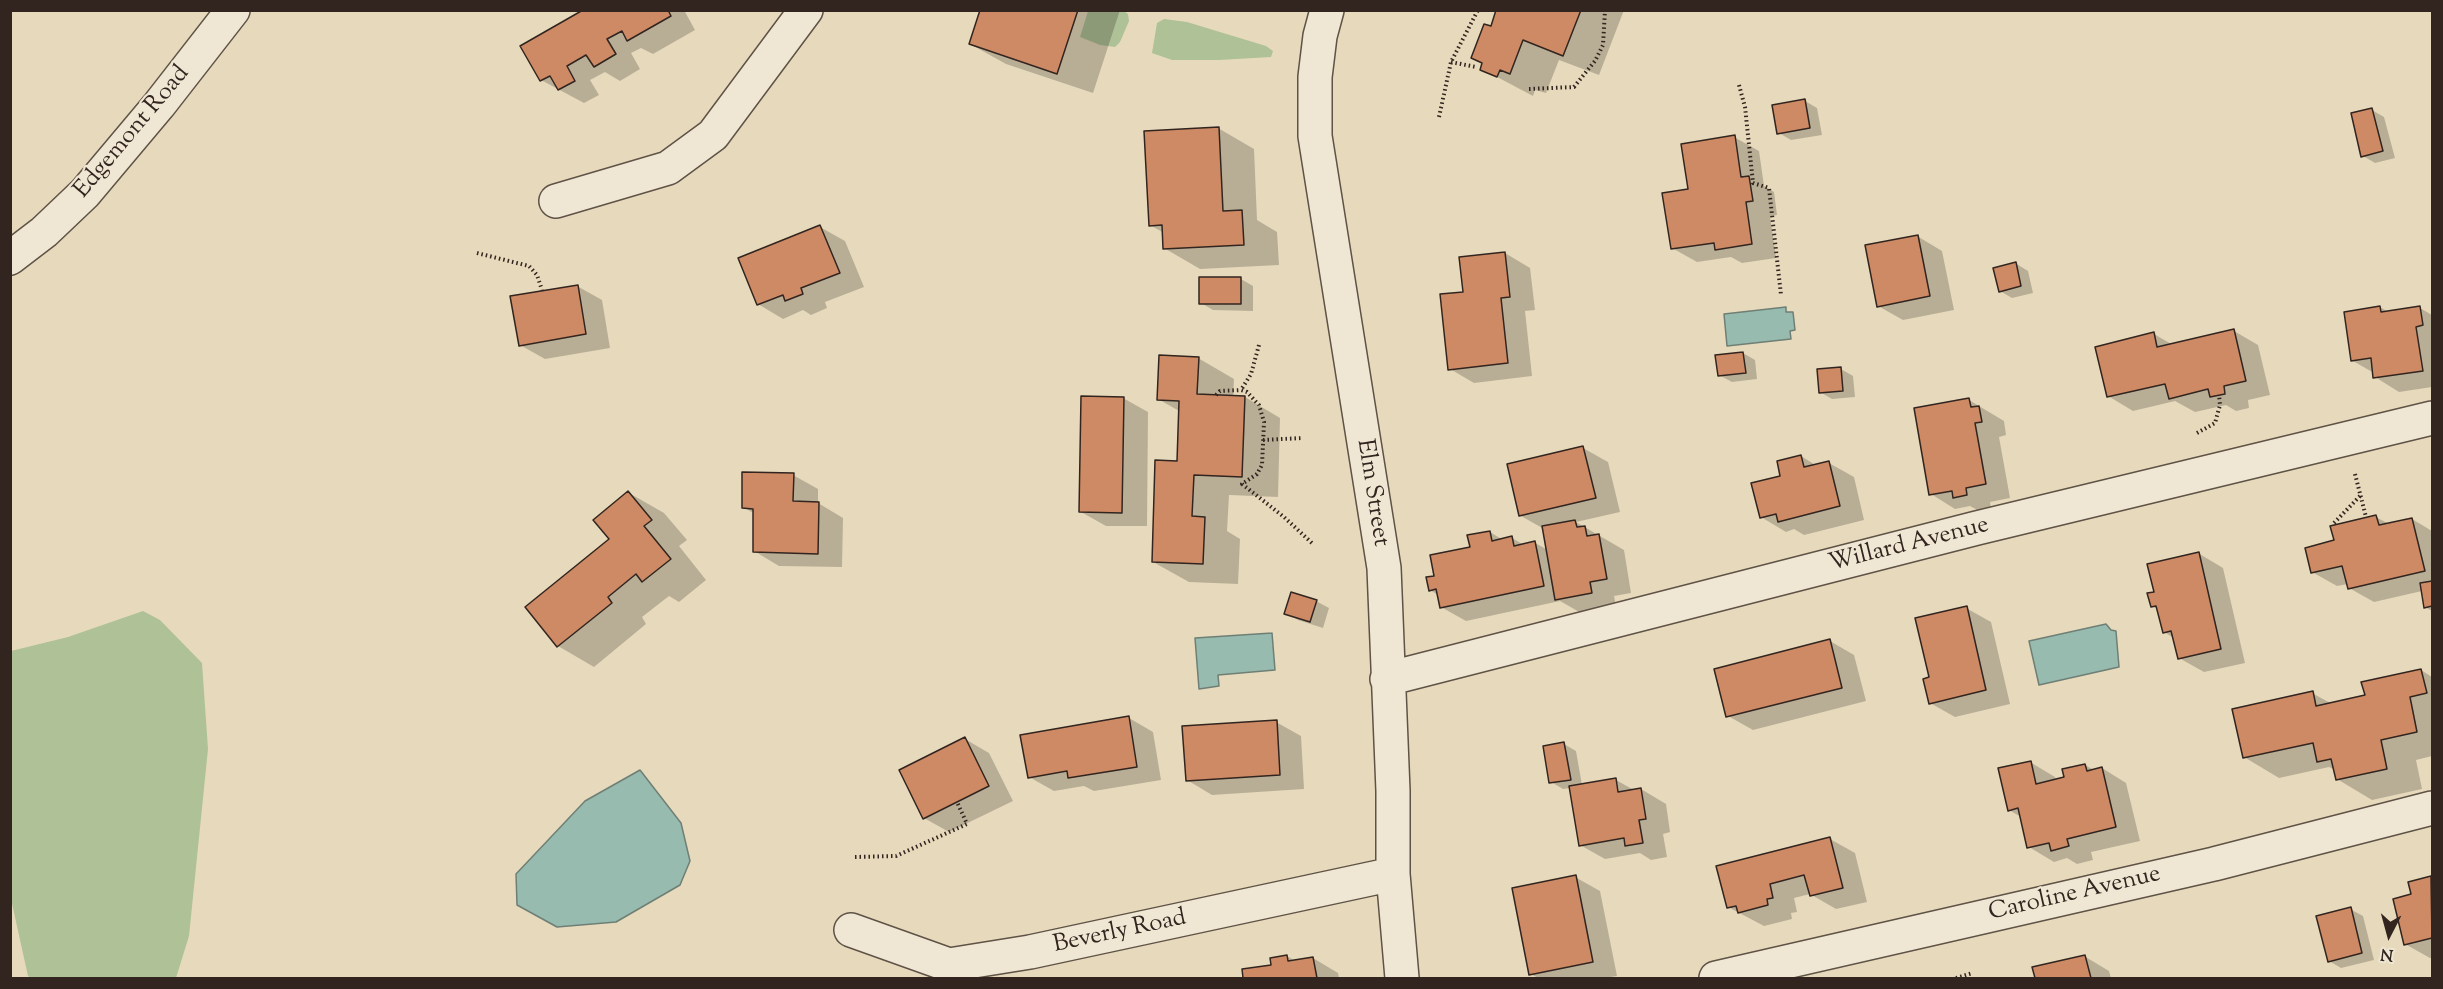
<!DOCTYPE html>
<style>
body{margin:0}
#map{position:relative;width:2443px;height:989px;overflow:hidden;background:#e7dabc;font-family:"Sorts Mill Goudy",serif}
canvas{display:block}
.frame{position:absolute;inset:0;border:12px solid #32251f;pointer-events:none}
.north{position:absolute;left:2359px;top:905px;width:60px;height:60px;-webkit-text-stroke:4px #efe7d3;paint-order:stroke;rotate:186deg;font-size:16px;font-weight:700;line-height:24px;text-align:center;color:#32251f}
.north::after{content:'';display:block;margin:auto;width:21px;height:27px;background:#32251f;clip-path:polygon(50% 0,100% 100%,50% 72%,0 100%)}
</style>
<div id="map">
<canvas width="2443" height="989"></canvas>
<div class="frame"></div>
<div class="north">N</div>
</div>
<script>
const ctx = document.querySelector('canvas').getContext('2d');
ctx.lineJoin = 'round';
function fill(path, color) {
  ctx.fillStyle = color;
  ctx.fill(path, 'evenodd');
}
function shape(rows) {
  const path = new Path2D();
  for (const r of rows) {
    path.moveTo(r[0], r[1]);
    for (let i = 2; i < r.length; i += 2) path.lineTo(r[i], r[i + 1]);
  }
  return path;
}
function strokePath(path, color, width, dash) {
  ctx.strokeStyle = color;
  ctx.lineWidth = width;
  ctx.lineCap = dash ? 'butt' : 'round';
  ctx.setLineDash(dash || []);
  ctx.stroke(path);
}
function write(font, color, halo, rows, align = 'center') {
  ctx.font = font + ' "Sorts Mill Goudy",serif';
  ctx.lineWidth = 4.5;
  ctx.setLineDash([]);
  ctx.textBaseline = 'middle';
  ctx.strokeStyle = halo;
  ctx.fillStyle = color;
  for (const [text, x, y, turn = 0] of rows) {
    ctx.save();
    ctx.translate(x, y);
    ctx.rotate((+turn || 0) * Math.PI / 180);
    ctx.textAlign = isNaN(turn) ? turn : align;
    if (halo) ctx.strokeText(text, 0, 0);
    ctx.fillText(text, 0, 0);
    ctx.restore();
  }
}
const green = shape([
 [1088,11,1124,11,1128,14,1129,21,1120,42,1115,47,1100,45,1080,37],
 [1164,19,1187,22,1266,46,1273,51,1271,57,1219,60,1172,60,1152,53,1157,23],
 [143,611,160,620,202,663,208,749,189,936,176,978,31,978,28,976,11,899,11,651,68,637]
]);
const water = shape([
 [1786,307,1786,312,1793,312,1795,330,1790,331,1791,339,1727,346,1724,314,1786,307],
 [2106,624,2111,630,2116,631,2119,667,2039,685,2029,641,2106,624],
 [1272,633,1275,670,1218,675,1219,686,1199,689,1195,638,1272,633],
 [640,770,681,823,690,861,680,885,616,922,557,927,517,905,516,874,585,801,640,770]
]);
const shadow = shape([
 [586,10,684,10,695,30,653,54,641,48,631,53,640,69,620,81,605,72,590,80,599,95,584,103,541,80],
 [981,10,1120,10,1093,93,1006,64,970,44],
 [1498,10,1624,10,1599,75,1559,60,1546,93,1535,90,1533,96,1482,69,1484,64,1472,58,1491,28],
 [1805,101,1817,108,1822,135,1791,140,1779,133],
 [2372,110,2384,117,2395,158,2375,163,2363,156],
 [1218,128,1254,149,1257,220,1277,232,1279,265,1200,269,1164,248,1164,233,1150,225],
 [1734,137,1759,151,1764,186,1774,192,1777,215,1770,216,1776,258,1742,263,1731,257,1697,262,1672,248,1690,190],
 [820,227,845,241,864,287,825,302,827,308,811,315,803,310,783,319,758,304],
 [1917,236,1942,251,1954,310,1903,320,1878,306],
 [1505,253,1530,268,1535,310,1525,311,1532,376,1474,383,1450,369,1464,293],
 [2015,263,2028,271,2033,293,2012,298,2000,291],
 [1241,279,1253,286,1253,311,1213,310,1201,303],
 [577,286,602,300,610,348,545,359,520,345],
 [2380,307,2388,312,2420,308,2432,315,2432,387,2399,392,2375,377,2374,373,2353,361],
 [2234,331,2258,345,2270,395,2248,400,2249,408,2236,411,2226,405,2195,412,2175,401,2133,411,2108,396,2154,334,2173,345],
 [1743,353,1755,360,1757,379,1732,382,1719,375],
 [1198,358,1234,379,1233,397,1245,397,1280,418,1278,497,1229,495,1227,531,1240,539,1238,584,1189,582,1153,562,1179,463,1181,412,1158,399],
 [1841,369,1853,376,1855,397,1832,399,1820,392],
 [1123,398,1148,412,1147,526,1106,526,1081,512],
 [1969,400,2004,421,2006,435,1999,437,2010,498,1990,502,1991,509,1979,511,1970,506,1955,509,1931,494],
 [1583,448,1608,462,1620,512,1576,522,1624,550,1631,593,1614,596,1616,606,1581,613,1560,601,1466,621,1441,607,1438,595,1430,590,1435,577,1490,532,1503,540,1512,538,1524,545,1535,543,1548,550,1544,529,1521,516],
 [1801,456,1817,466,1829,463,1854,477,1864,520,1804,535,1794,529,1786,532,1761,517,1782,477],
 [793,475,818,489,818,503,843,518,842,567,779,566,754,551,755,514,743,507],
 [629,493,664,513,687,540,679,546,706,580,679,602,669,596,642,617,646,624,594,667,558,646,527,608,611,539],
 [2376,517,2389,524,2412,519,2432,531,2432,611,2425,607,2422,591,2374,602,2349,588,2348,584,2337,586,2312,572,2336,542],
 [2198,553,2223,568,2245,663,2204,672,2179,658,2174,638,2164,632,2159,610,2152,606,2156,593],
 [1316,601,1329,608,1323,628,1298,620,1286,613],
 [1966,608,1991,622,2010,704,1955,717,1930,703,1931,678],
 [1830,641,1854,655,1866,701,1753,730,1728,716],
 [2421,670,2432,677,2432,756,2416,760,2422,789,2372,800,2337,779,2335,770,2329,767,2279,778,2244,757,2312,693,2332,704,2366,696],
 [1129,718,1153,732,1161,780,1094,791,1084,786,1054,791,1029,777],
 [1276,722,1301,736,1304,789,1212,795,1187,780],
 [965,739,989,753,1013,801,949,832,924,818],
 [1564,744,1576,751,1582,785,1616,780,1634,790,1641,789,1666,804,1670,832,1663,834,1667,857,1651,860,1640,853,1605,859,1580,845,1571,788,1563,789,1551,782],
 [2030,762,2055,777,2056,781,2066,778,2085,765,2094,770,2102,768,2126,783,2140,841,2091,852,2093,860,2077,864,2067,858,2054,862,2029,847,2021,817,2009,810],
 [1830,839,1855,853,1867,902,1836,909,1810,894,1794,898,1797,912,1791,913,1792,919,1764,926,1728,907],
 [1575,877,1600,891,1617,976,1604,978,1539,978,1530,974],
 [2431,878,2432,958,2430,958,2405,944,2412,895,2409,883],
 [2350,909,2363,916,2374,960,2341,968,2329,961],
 [1287,956,1295,961,1313,958,1338,973,1339,978,1245,978,1243,971,1273,966],
 [2084,956,2109,971,2111,978,2037,978,2034,968]
]);
const building = shape([
 [583,10,668,10,671,16,627,41,622,31,607,39,616,54,594,67,586,55,567,66,575,81,558,90,550,76,540,81,520,46,583,10],
 [980,10,1078,10,1057,74,969,44,980,10],
 [1496,10,1581,10,1563,56,1523,40,1510,74,1500,70,1497,77,1480,70,1482,63,1471,58,1484,24,1491,26,1496,10],
 [1805,99,1810,128,1777,134,1772,105,1805,99],
 [2372,108,2383,151,2361,157,2351,113,2372,108],
 [1219,127,1223,211,1242,210,1244,245,1163,249,1162,225,1149,226,1144,131,1219,127],
 [1735,135,1741,177,1749,176,1753,201,1746,202,1752,244,1715,250,1714,243,1671,249,1662,193,1688,189,1681,144,1735,135],
 [820,225,840,273,801,288,803,294,785,301,783,295,757,305,738,258,820,225],
 [1918,235,1930,296,1877,307,1865,245,1918,235],
 [1505,252,1510,297,1501,298,1508,363,1448,370,1440,294,1463,292,1459,257,1505,252],
 [2016,262,2021,286,1999,292,1993,268,2016,262],
 [1199,277,1241,277,1241,304,1199,304,1199,277],
 [578,285,586,334,519,346,510,296,578,285],
 [2380,306,2381,312,2420,306,2423,325,2416,327,2423,371,2373,378,2371,358,2351,361,2344,312,2380,306],
 [2234,329,2246,381,2224,386,2225,394,2210,397,2208,389,2169,399,2165,384,2107,397,2095,347,2154,332,2157,347,2234,329],
 [1743,352,1746,373,1718,376,1715,355,1743,352],
 [1159,355,1199,357,1197,394,1245,396,1242,477,1194,475,1192,516,1205,517,1203,564,1152,562,1155,460,1177,461,1179,401,1157,400,1159,355],
 [1841,367,1843,391,1819,393,1817,369,1841,367],
 [1081,396,1124,397,1122,513,1079,512,1081,396],
 [1969,398,1971,407,1979,406,1982,422,1975,423,1986,484,1966,488,1967,495,1953,498,1952,491,1929,495,1914,408,1969,398],
 [1583,446,1596,498,1519,516,1507,464,1583,446],
 [1801,455,1804,467,1829,461,1840,506,1778,522,1776,514,1760,518,1751,483,1780,476,1777,461,1801,455],
 [742,472,794,473,793,501,819,502,818,554,753,552,753,509,742,508,742,472],
 [628,491,652,520,644,526,671,559,642,582,636,574,608,597,612,603,557,647,525,607,609,539,593,520,628,491],
 [2376,515,2379,525,2412,518,2425,571,2348,589,2342,566,2311,573,2305,548,2334,540,2330,526,2376,515],
 [1575,520,1577,527,1585,526,1587,536,1599,534,1607,579,1590,582,1592,593,1555,600,1542,526,1575,520],
 [1490,531,1492,541,1512,536,1514,546,1535,541,1544,586,1440,608,1436,589,1429,591,1426,577,1434,576,1430,555,1470,547,1467,535,1490,531],
 [2199,552,2221,649,2178,659,2171,631,2163,633,2156,606,2151,607,2147,593,2154,592,2147,564,2199,552],
 [2432,581,2432,606,2424,608,2420,583,2432,581],
 [1291,592,1317,600,1310,622,1284,614,1291,592],
 [1967,606,1986,690,1929,704,1923,679,1929,677,1915,618,1967,606],
 [1830,639,1842,688,1726,717,1714,669,1830,639],
 [2421,669,2427,693,2410,697,2417,732,2381,740,2387,769,2336,780,2331,759,2317,762,2313,743,2243,758,2232,709,2313,691,2316,706,2365,695,2361,682,2421,669],
 [1129,716,1137,767,1068,778,1067,771,1028,778,1020,735,1129,716],
 [1277,720,1280,775,1186,781,1182,726,1277,720],
 [965,737,989,786,923,819,899,770,965,737],
 [1564,742,1571,780,1549,783,1543,746,1564,742],
 [2031,761,2036,784,2064,777,2062,769,2085,764,2087,771,2102,767,2116,827,2067,839,2069,846,2051,851,2049,843,2027,848,2018,808,2008,811,1998,768,2031,761],
 [1616,778,1618,792,1641,788,1646,819,1639,820,1643,843,1625,846,1624,838,1579,846,1569,786,1616,778],
 [1830,837,1843,888,1810,896,1804,875,1770,884,1773,898,1767,899,1768,905,1738,913,1736,906,1727,908,1716,866,1830,837],
 [1576,875,1593,962,1529,975,1512,888,1576,875],
 [2431,876,2432,938,2404,945,2393,899,2411,894,2408,882,2431,876],
 [2351,907,2362,953,2328,962,2316,916,2351,907],
 [1287,955,1288,961,1313,957,1317,978,1243,978,1242,969,1271,965,1270,958,1287,955],
 [2085,955,2091,978,2035,978,2032,967,2085,955]
]);
const path = shape([
 [1451,62,1476,67],
 [1739,85,1745,107,1753,183,1769,188,1781,295],
 [1529,89,1574,87,1595,61,1603,45,1605,10],
 [1439,117,1451,62,1478,10],
 [477,253,529,266,537,275,542,290],
 [1259,345,1251,374,1241,390,1247,392,1259,405,1264,422,1262,465,1257,474,1242,484,1284,517,1313,544],
 [1216,395,1220,391,1241,390],
 [2197,433,2215,423,2220,405,2219,395],
 [1263,440,1303,438],
 [2355,474,2366,517],
 [2334,523,2360,496],
 [855,857,896,856,967,824,957,802],
 [1956,978,1973,973]
]);
const minor = shape([
 [1327,10,1320,36,1315,77,1315,136,1384,568,1393,791,1393,874,1402,978],
 [556,201,668,168,713,135,806,10],
 [10,258,44,232,85,193,159,105,233,10],
 [1387,679,1977,528,2432,418],
 [851,930,949,965,1030,952,1393,874],
 [1716,978,2214,864,2432,808]
]);
const streetNames = [
 ["Edgemont Road",133,133,-50],
 ["Elm Street",1371,493,81],
 ["Willard Avenue",1909,546,-14],
 ["Caroline Avenue",2075,895,-13],
 ["Beverly Road",1120,933,-12]
];
fill(green, '#afc196');
fill(water, '#97bbaf');
strokePath(water, '#6f7f75', 1.5);
fill(shadow, '#0003');
fill(building, '#cd8a65');
strokePath(building, '#32251f', 1.5);
strokePath(minor, '#5f5246', 36);
strokePath(path, '#32251f', 4, [1.5, 3]);
strokePath(minor, '#efe7d3', 33);
write('24px', '#32251f', '#efe7d3', streetNames);
</script>
